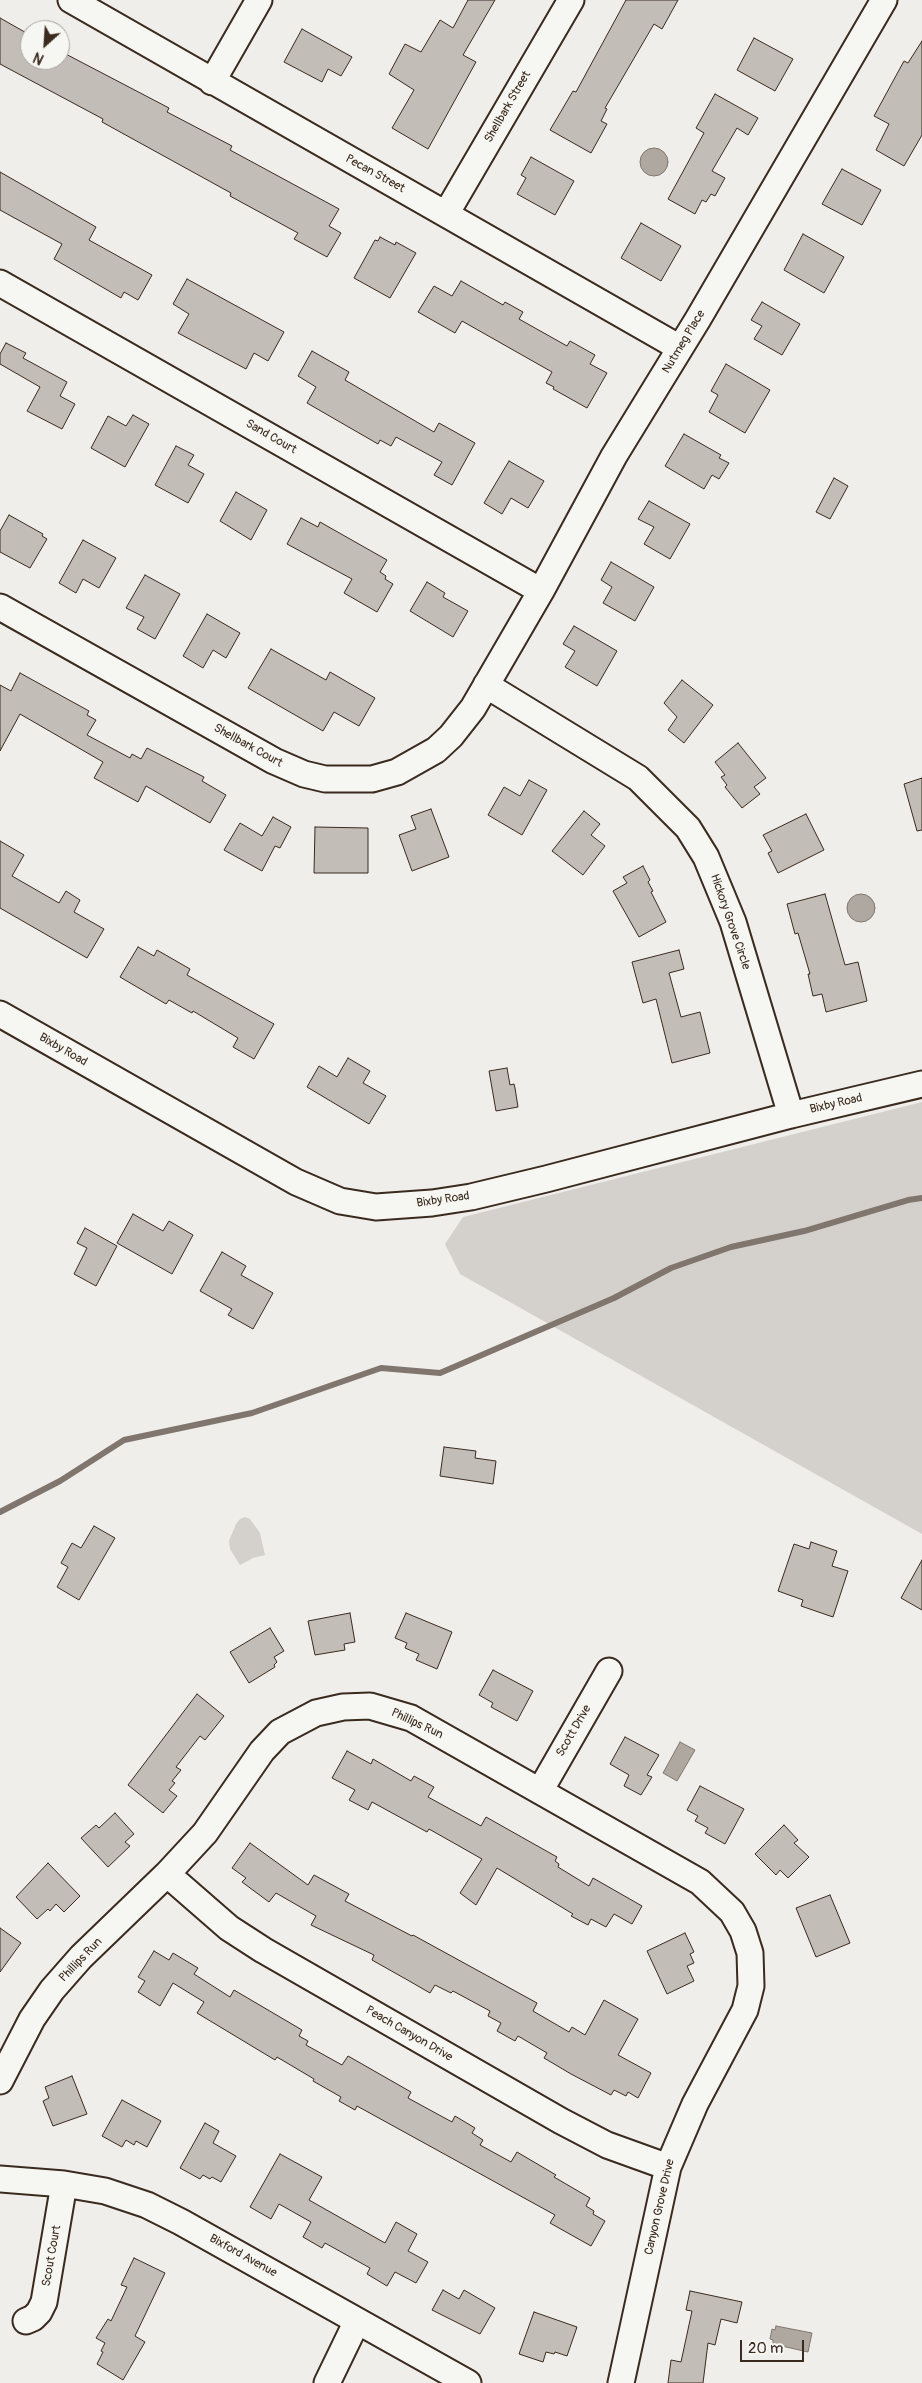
<!DOCTYPE html>
<style>
body{margin:0}
#map{position:relative;width:922px;height:2383px;overflow:hidden;background:#efeeea;font-family:Pangolin,sans-serif}
canvas{display:block}
.north{position:absolute;left:20px;top:20px;width:50px;height:50px;box-sizing:border-box;background:#f6f6f2;border:1px solid #aba49d;border-radius:50%;rotate:206deg;font-size:14px;font-weight:700;line-height:20px;text-align:center;color:#3b2a1e}
.north::after{content:'';display:block;margin:auto;width:18px;height:22px;background:#3b2a1e;clip-path:polygon(50% 0,100% 100%,50% 72%,0 100%)}
.scale{position:absolute;left:740px;top:2340px;width:64px;height:22px;box-sizing:border-box;border:2px solid #3b2a1e;border-top:0;padding-left:6px;font-size:15px;line-height:18px;white-space:nowrap;color:#3b2a1e;-webkit-text-stroke:4px #f6f6f2;paint-order:stroke}
</style>
<div id="map">
<canvas width="922" height="2383"></canvas>
<div class="north">N</div>
<div class="scale">20 m</div>
</div>
<script>
const ctx = document.querySelector('canvas').getContext('2d');
ctx.lineJoin = 'round';
function fill(path, color) {
  ctx.fillStyle = color;
  ctx.fill(path, 'evenodd');
}
function shape(rows) {
  const path = new Path2D();
  for (const r of rows) {
    if (r.length === 3) {
      path.moveTo(r[0] + r[2], r[1]);
      path.arc(r[0], r[1], r[2], 0, 2 * Math.PI);
      continue;
    }
    path.moveTo(r[0], r[1]);
    for (let i = 2; i < r.length; i += 2) path.lineTo(r[i], r[i + 1]);
  }
  return path;
}
function strokePath(path, color, width, dash) {
  ctx.strokeStyle = color;
  ctx.lineWidth = width;
  ctx.lineCap = dash ? 'butt' : 'round';
  ctx.setLineDash(dash || []);
  ctx.stroke(path);
}
function write(font, color, halo, rows, align = 'center') {
  ctx.font = font + ' Pangolin,sans-serif';
  ctx.lineWidth = 4;
  ctx.setLineDash([]);
  ctx.textBaseline = 'middle';
  ctx.strokeStyle = halo;
  ctx.fillStyle = color;
  for (const [text, x, y, turn = 0] of rows) {
    ctx.save();
    ctx.translate(x, y);
    ctx.rotate((+turn || 0) * Math.PI / 180);
    ctx.textAlign = isNaN(turn) ? turn : align;
    if (halo) ctx.strokeText(text, 0, 0);
    ctx.fillText(text, 0, 0);
    ctx.restore();
  }
}
const green = shape([
 [922,1102,922,1534,460,1274,445,1244,463,1217],
 [245,1517,250,1519,260,1533,265,1555,253,1558,240,1565,230,1549,229,1541,236,1524,240,1519]
]);
const water = shape([
 [654,162,14],
 [861,908,14],
 [680,1742,695,1750,677,1781,663,1773,680,1742],
 [776,2326,812,2333,808,2352,773,2344,773,2340,770,2339,772,2329,775,2330,776,2326]
]);
const stream = shape([
 [0,1512,60,1481,124,1440,252,1413,381,1368,440,1373,614,1298,671,1268,731,1247,804,1231,908,1200,922,1198]
]);
const building = shape([
 [468,0,495,0,463,55,476,62,428,149,392,128,414,90,389,74,405,44,421,52,440,20,453,28,468,0],
 [626,0,678,0,662,29,654,24,605,108,607,109,601,121,607,124,591,153,550,130,573,91,576,92,626,0],
 [0,18,30,35,30,60,60,60,60,51,169,108,167,112,232,146,230,150,339,209,329,226,341,233,327,257,294,239,298,233,230,196,231,193,102,122,103,119,0,64,0,18],
 [302,29,352,57,341,76,328,69,322,82,284,62,302,29],
 [754,38,793,59,775,91,737,70,754,38],
 [922,41,922,135,904,166,876,150,889,124,874,116,904,61,908,63,922,41],
 [715,94,758,118,748,135,737,128,712,171,725,178,715,196,711,194,706,202,702,200,695,214,668,199,704,133,696,128,715,94],
 [531,157,574,181,555,215,517,194,526,178,521,175,531,157],
 [842,169,881,190,862,225,822,204,842,169],
 [0,172,96,227,89,240,152,275,138,300,124,292,121,298,54,259,62,244,0,210,0,172],
 [641,223,681,246,661,281,621,258,641,223],
 [803,234,844,257,824,293,784,270,803,234],
 [380,237,395,245,396,242,416,253,390,298,354,278,375,240,378,241,380,237],
 [187,279,284,332,268,361,254,353,246,369,178,333,189,314,173,304,187,279],
 [461,281,503,305,505,302,523,312,519,319,567,346,570,341,595,355,590,364,607,373,587,408,553,389,554,387,546,383,552,372,462,321,455,333,418,312,434,286,452,296,461,281],
 [762,302,800,324,782,355,754,339,762,326,751,320,762,302],
 [6,343,26,353,23,358,67,382,60,396,75,404,62,429,27,411,40,387,0,364,0,354,6,343],
 [312,351,349,372,345,380,434,432,439,423,475,443,452,485,434,475,442,462,396,437,391,446,380,440,378,444,307,403,316,387,298,376,312,351],
 [726,364,770,390,745,433,709,412,718,395,711,391,726,364],
 [133,415,149,424,125,467,91,448,108,416,126,426,133,415],
 [684,434,721,455,719,458,729,463,719,479,712,475,704,489,665,466,684,434],
 [176,446,194,455,188,465,204,474,188,503,155,485,176,446],
 [509,461,544,481,528,508,511,498,502,514,484,503,509,461],
 [834,478,848,486,830,519,816,512,834,478],
 [236,492,267,510,251,540,220,521,236,492],
 [649,501,690,524,670,559,644,544,654,527,638,519,649,501],
 [9,515,43,534,42,536,47,539,30,568,0,552,0,531,9,515],
 [301,518,318,527,320,522,387,560,380,572,386,576,385,579,393,584,377,612,344,593,352,579,287,544,301,518],
 [83,540,116,558,99,588,83,579,76,593,59,583,83,540],
 [611,562,654,587,635,621,603,603,612,587,601,580,611,562],
 [145,575,180,594,155,639,137,629,144,617,126,608,145,575],
 [427,582,445,593,443,597,468,611,453,637,410,611,427,582],
 [207,614,240,633,226,658,213,650,203,668,183,656,207,614],
 [574,626,617,651,597,686,565,667,575,651,563,644,574,626],
 [271,649,326,680,330,672,375,698,359,726,334,712,323,731,248,688,271,649],
 [20,673,89,711,87,715,96,720,87,735,130,758,132,754,141,759,147,748,204,777,202,781,226,795,210,823,146,786,138,802,94,778,103,762,20,714,0,751,0,685,11,691,20,673],
 [682,680,713,705,684,743,668,730,677,717,664,703,682,680],
 [738,743,766,778,754,787,760,794,742,808,725,787,727,785,721,777,725,775,715,762,738,743],
 [922,778,922,830,917,831,904,784,922,778],
 [529,780,547,790,522,835,488,815,504,787,520,796,529,780],
 [431,809,449,857,412,871,399,835,416,829,411,816,431,809],
 [584,811,600,824,591,835,605,846,583,875,552,851,584,811],
 [806,814,824,850,778,873,768,853,772,851,763,835,806,814],
 [273,817,291,827,280,848,275,846,262,871,224,850,240,823,262,836,273,817],
 [315,827,368,828,368,873,314,873,315,827],
 [0,841,24,855,12,876,59,903,66,891,80,900,74,912,104,929,87,958,0,908,0,841],
 [643,866,650,880,648,882,653,891,651,892,666,922,639,937,613,891,627,883,623,877,643,866],
 [825,894,845,965,858,962,867,1001,826,1012,822,994,813,996,808,974,810,974,798,933,795,934,787,904,825,894],
 [138,947,154,956,157,950,190,969,187,975,274,1024,254,1059,233,1047,238,1038,193,1011,192,1013,169,1000,166,1004,120,977,138,947],
 [679,950,684,969,669,973,681,1017,700,1012,710,1053,672,1063,656,999,643,1003,632,962,679,950],
 [348,1058,370,1071,363,1083,386,1096,369,1124,307,1087,319,1066,337,1077,348,1058],
 [507,1068,510,1085,514,1084,515,1088,518,1107,496,1111,489,1071,507,1068],
 [133,1214,163,1231,169,1221,193,1235,172,1274,117,1243,133,1214],
 [85,1228,117,1246,96,1286,74,1274,87,1248,77,1243,85,1228],
 [222,1252,246,1266,241,1275,273,1293,253,1329,228,1315,232,1309,200,1291,222,1252],
 [444,1447,476,1451,475,1458,496,1461,493,1484,440,1476,444,1447],
 [94,1526,115,1538,79,1600,57,1587,68,1567,61,1563,72,1543,81,1548,94,1526],
 [811,1542,837,1551,832,1566,848,1571,833,1617,801,1606,803,1600,778,1591,794,1544,809,1549,811,1542],
 [922,1560,922,1610,901,1598,922,1560],
 [350,1613,355,1642,344,1644,345,1650,315,1655,308,1621,350,1613],
 [406,1613,452,1632,437,1669,416,1660,419,1654,405,1648,407,1643,395,1638,406,1613],
 [270,1628,284,1651,274,1657,277,1662,274,1665,275,1667,249,1683,230,1652,270,1628],
 [493,1670,533,1691,517,1721,491,1707,493,1703,479,1695,493,1670],
 [197,1694,224,1716,205,1740,200,1736,176,1767,181,1770,172,1781,175,1783,169,1790,177,1796,163,1813,128,1785,197,1694],
 [625,1737,659,1755,647,1775,652,1777,641,1795,624,1786,629,1775,610,1764,625,1737],
 [347,1751,371,1764,373,1759,411,1781,414,1776,434,1787,428,1797,481,1826,486,1817,557,1857,555,1861,559,1864,558,1867,589,1886,593,1878,642,1906,632,1924,614,1914,606,1927,591,1919,588,1925,571,1916,573,1914,497,1868,476,1905,460,1893,482,1859,429,1829,427,1832,372,1802,368,1810,349,1800,355,1790,332,1778,347,1751],
 [700,1786,744,1809,725,1844,705,1833,708,1828,695,1821,698,1816,687,1810,700,1786],
 [115,1813,134,1834,125,1842,130,1846,108,1867,81,1838,96,1825,99,1828,115,1813],
 [784,1825,798,1840,794,1843,809,1857,788,1878,780,1870,776,1875,755,1854,784,1825],
 [250,1843,308,1885,314,1875,349,1894,345,1901,412,1936,413,1935,537,2003,533,2011,569,2032,572,2027,585,2035,604,2000,638,2019,618,2055,651,2073,638,2098,628,2092,626,2096,614,2090,611,2095,571,2074,544,2058,547,2053,518,2036,515,2041,497,2031,501,2023,488,2016,490,2011,453,1991,451,1993,435,1985,430,1993,411,1982,372,1960,374,1955,311,1925,316,1916,276,1893,269,1902,242,1882,246,1878,232,1868,250,1843],
 [48,1863,80,1896,64,1912,56,1904,50,1911,48,1909,37,1919,16,1897,48,1863],
 [830,1895,850,1943,816,1957,796,1908,830,1895],
 [0,1928,21,1943,0,1972,0,1928],
 [685,1933,694,1952,690,1954,694,1963,687,1966,694,1981,667,1994,647,1951,685,1933],
 [154,1951,169,1960,173,1953,198,1968,194,1974,230,1997,234,1990,302,2030,299,2036,308,2041,306,2045,342,2065,348,2056,411,2092,408,2098,452,2122,455,2116,475,2128,472,2133,483,2140,480,2145,511,2162,517,2152,556,2175,554,2177,590,2198,586,2206,594,2211,593,2214,605,2221,591,2246,550,2223,555,2215,357,2106,355,2110,339,2101,341,2097,313,2081,314,2079,277,2057,275,2060,197,2013,204,2002,173,1983,160,2006,138,1992,145,1981,138,1977,154,1951],
 [72,2076,87,2114,53,2126,43,2101,49,2098,45,2087,72,2076],
 [122,2100,161,2121,147,2147,136,2141,134,2145,126,2140,122,2147,102,2136,122,2100],
 [205,2123,219,2131,213,2143,236,2156,221,2182,212,2177,210,2179,203,2175,200,2179,180,2168,205,2123],
 [280,2154,322,2177,309,2200,385,2243,396,2222,417,2234,408,2251,428,2262,416,2283,395,2272,387,2286,367,2274,370,2268,325,2243,322,2248,303,2237,311,2222,279,2204,271,2219,250,2207,280,2154],
 [134,2258,165,2273,135,2336,145,2342,123,2380,97,2364,103,2352,101,2351,105,2343,96,2338,108,2319,111,2321,127,2287,121,2285,134,2258],
 [443,2290,459,2299,464,2290,495,2308,480,2334,432,2310,443,2290],
 [690,2291,742,2302,737,2323,721,2319,715,2345,708,2343,703,2383,668,2383,671,2360,681,2362,692,2311,686,2310,690,2291],
 [534,2312,577,2327,567,2356,555,2352,554,2354,546,2352,543,2362,519,2354,534,2312]
]);
const minor = shape([
 [71,0,680,348],
 [212,82,259,0],
 [446,214,571,0],
 [0,283,541,591],
 [0,607,274,761,304,774,325,779,372,779,397,772,436,750,451,736,473,708,541,591,614,456,698,319,884,0],
 [486,685,638,778,688,828,706,857,733,922,791,1115],
 [0,1014,296,1182,340,1201,376,1207,432,1203,471,1197,546,1179,791,1115,922,1084],
 [540,1791,609,1671],
 [167,1874,229,1928,263,1950,561,2121,607,2145,668,2167],
 [0,2081,32,2019,52,1990,81,1957,167,1874,205,1833,262,1751,280,1732,316,1713,343,1707,370,1706,411,1718,700,1882,732,1912,743,1931,750,1953,751,1986,745,2010,695,2104,668,2167,621,2383],
 [0,2179,64,2184,105,2191,147,2205,181,2222,468,2383],
 [26,2321,33,2318,39,2312,44,2302,64,2184],
 [327,2383,357,2321]
]);
const streetNames = [
 ["Shellbark Street",508,107,-60],
 ["Pecan Street",375,174,29],
 ["Nutmeg Place",684,342,-59],
 ["Sand Court",271,437,30],
 ["Shellbark Court",248,746,29],
 ["Hickory Grove Circle",730,922,71],
 ["Bixby Road",63,1050,30],
 ["Bixby Road",836,1104,-13],
 ["Bixby Road",443,1200,-8],
 ["Phillips Run",417,1724,25],
 ["Scott Drive",574,1731,-60],
 ["Phillips Run",81,1960,-46],
 ["Peach Canyon Drive",409,2034,30],
 ["Canyon Grove Drive",660,2207,-77],
 ["Scout Court",52,2256,-80],
 ["Bixford Avenue",243,2256,29]
];
fill(green, '#d4d1cc');
fill(water, '#afa8a1');
strokePath(water, '#81766d', 1);
strokePath(stream, '#81766d', 6);
fill(building, '#c2bdb7');
strokePath(building, '#3b2a1e', 1);
strokePath(minor, '#3b2a1e', 29);
strokePath(minor, '#f6f6f2', 25);
write('12px', '#3b2a1e', '#f6f6f2', streetNames);
</script>
